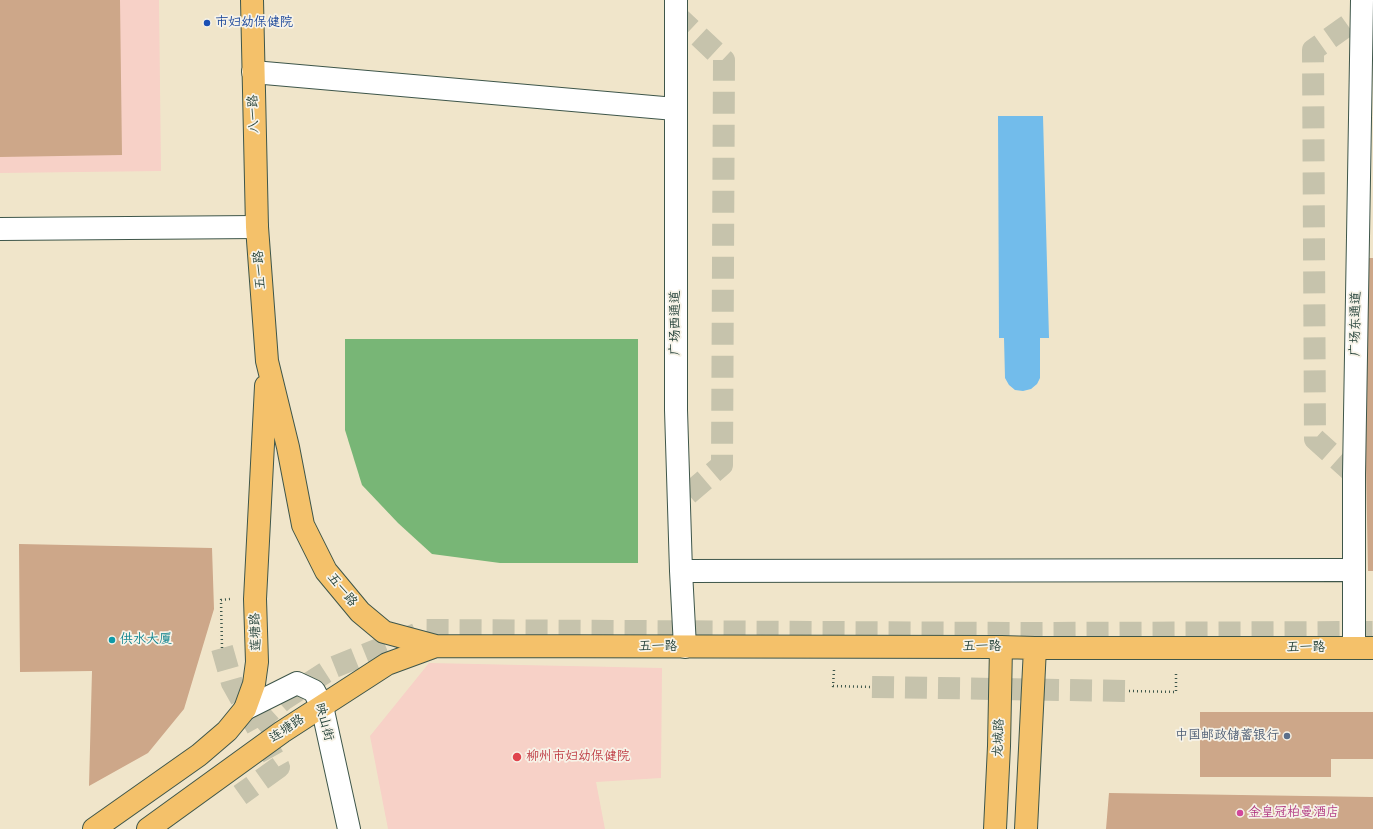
<!DOCTYPE html>
<meta charset="utf-8">
<style>
body{margin:0}
canvas{display:block;background:#f0e5ca}
</style>
<canvas width="1373" height="829"></canvas>
<script>
const ctx = document.querySelector('canvas').getContext('2d');
ctx.lineJoin = 'round';
function fill(path, color) {
  ctx.fillStyle = color;
  ctx.fill(path, 'evenodd');
}
function shape(rows) {
  const path = new Path2D();
  for (const r of rows) {
    path.moveTo(r[0], r[1]);
    for (let i = 2; i < r.length; i += 2) path.lineTo(r[i], r[i + 1]);
  }
  return path;
}
function strokePath(path, color, width, dash) {
  ctx.strokeStyle = color;
  ctx.lineWidth = width;
  ctx.lineCap = dash ? 'butt' : 'round';
  ctx.setLineDash(dash || []);
  ctx.stroke(path);
}
function write(font, color, halo, rows, align = 'center') {
  ctx.font = font + ' Sriracha,"LXGW WenKai TC",sans-serif';
  ctx.lineWidth = 3.5;
  ctx.setLineDash([]);
  ctx.textBaseline = 'middle';
  ctx.strokeStyle = halo;
  ctx.fillStyle = color;
  for (const [text, x, y, turn = 0] of rows) {
    ctx.save();
    ctx.translate(x, y);
    ctx.rotate((+turn || 0) * Math.PI / 180);
    ctx.textAlign = isNaN(turn) ? turn : align;
    if (halo) ctx.strokeText(text, 0, 0);
    ctx.fillText(text, 0, 0);
    ctx.restore();
  }
}
const built = shape([
 [0,0,159,0,161,171,0,173],
 [429,663,662,668,661,778,596,782,605,829,388,829,370,736]
]);
const forest = shape([
 [345,339,638,339,638,563,500,563,432,554,398,523,362,485,345,430]
]);
const water = shape([
 [998,116,1043,116,1049,338,1040,338,1040,378,1037,384,1031,389,1023,391,1015,390,1009,385,1005,378,1004,338,999,338]
]);
const building = shape([
 [0,0,120,0,122,155,0,157],
 [1362,258,1373,258,1373,571,1368,571],
 [19,544,212,548,214,609,184,709,148,753,89,786,92,671,20,672],
 [1200,712,1373,712,1373,759,1331,759,1331,777,1200,777],
 [1109,793,1373,797,1373,829,1106,829]
]);
const minorTunnel = shape([
 [675,14,724,60,722,465,679,502],
 [1354,474,1315,439,1313,50,1362,15],
 [222,648,232,683,279,767,240,795],
 [872,687,1129,691],
 [255,725,283,700,334,667,426,630,1028,633,1373,632]
]);
const path = shape([
 [222,648,221,600,230,599],
 [834,670,833,686,872,687],
 [1129,691,1176,692,1176,672]
]);
const minor = shape([
 [676,0,676,410,681,571,685,647],
 [253,72,675,109],
 [0,229,257,227],
 [681,571,1342,570],
 [1354,648,1354,474,1362,0],
 [245,709,297,683,314,691,322,706,349,829]
]);
const major = shape([
 [252,0,257,227,267,361,288,447,303,525,326,571,360,612,384,632,436,646,1001,647,1035,648,1373,648],
 [94,829,199,755,227,731,245,709,254,684,257,662,255,599,266,386],
 [148,829,282,732,387,664,436,646],
 [995,829,999,746,1001,647],
 [1026,829,1035,648]
]);
const markers = [
 [207,23,4,"#1a4fb4"],
 [112,640,4,"#0f9aa8"],
 [1287,736,4,"#5c6f8a"],
 [517,757,5,"#e0444e"],
 [1240,813,4,"#d1479c"]
];
const transitNames = [
 ["市妇幼保健院",215,23]
];
const streetNames = [
 ["八一路",254,114,-92],
 ["五一路",260,270,-94],
 ["广场西通道",676,323,-90],
 ["广场东通道",1356,324,-89],
 ["五一路",342,590,51],
 ["莲塘路",256,632,-92],
 ["五一路",658,647],
 ["五一路",982,647],
 ["五一路",1306,648],
 ["映山街",324,722,75],
 ["连塘路",287,729,-34],
 ["龙城路",999,738,-88]
];
const cultureNames = [
 ["供水大厦",120,640]
];
const serviceNames = [
 ["中国邮政储蓄银行",1279,736]
];
const healthNames = [
 ["柳州市妇幼保健院",526,757]
];
const hotelNames = [
 ["金皇冠柏曼酒店",1248,813]
];
fill(built, '#f7d1c7');
fill(forest, '#78b676');
fill(water, '#72bceb');
fill(building, '#cda789');
strokePath(minorTunnel, '#c6c3ac', 22, [22, 11]);
strokePath(minor, '#3e564a', 24);
strokePath(major, '#3e564a', 24);
strokePath(path, '#3e564a', 2.5, [1, 3]);
strokePath(minor, '#fff', 22);
strokePath(major, '#f4c16a', 22);
for (const [x, y, r, color] of markers) {
  const dot = new Path2D();
  dot.arc(x, y, r, 0, 2 * Math.PI);
  ctx.fillStyle = color;
  ctx.fill(dot);
  strokePath(dot, '#f7f3e8', 1.5);
}
write('13px', '#164399', '#f7f3e8', transitNames, 'left');
write('13px', '#1f3d34', '#f7f3e8', streetNames);
write('13px', '#0d838f', '#f7f3e8', cultureNames, 'left');
write('13px', '#4e5e75', '#f7f3e8', serviceNames, 'right');
write('13px', '#be3a42', '#f7f3e8', healthNames, 'left');
write('13px', '#b23c85', '#f7f3e8', hotelNames, 'left');
</script>
